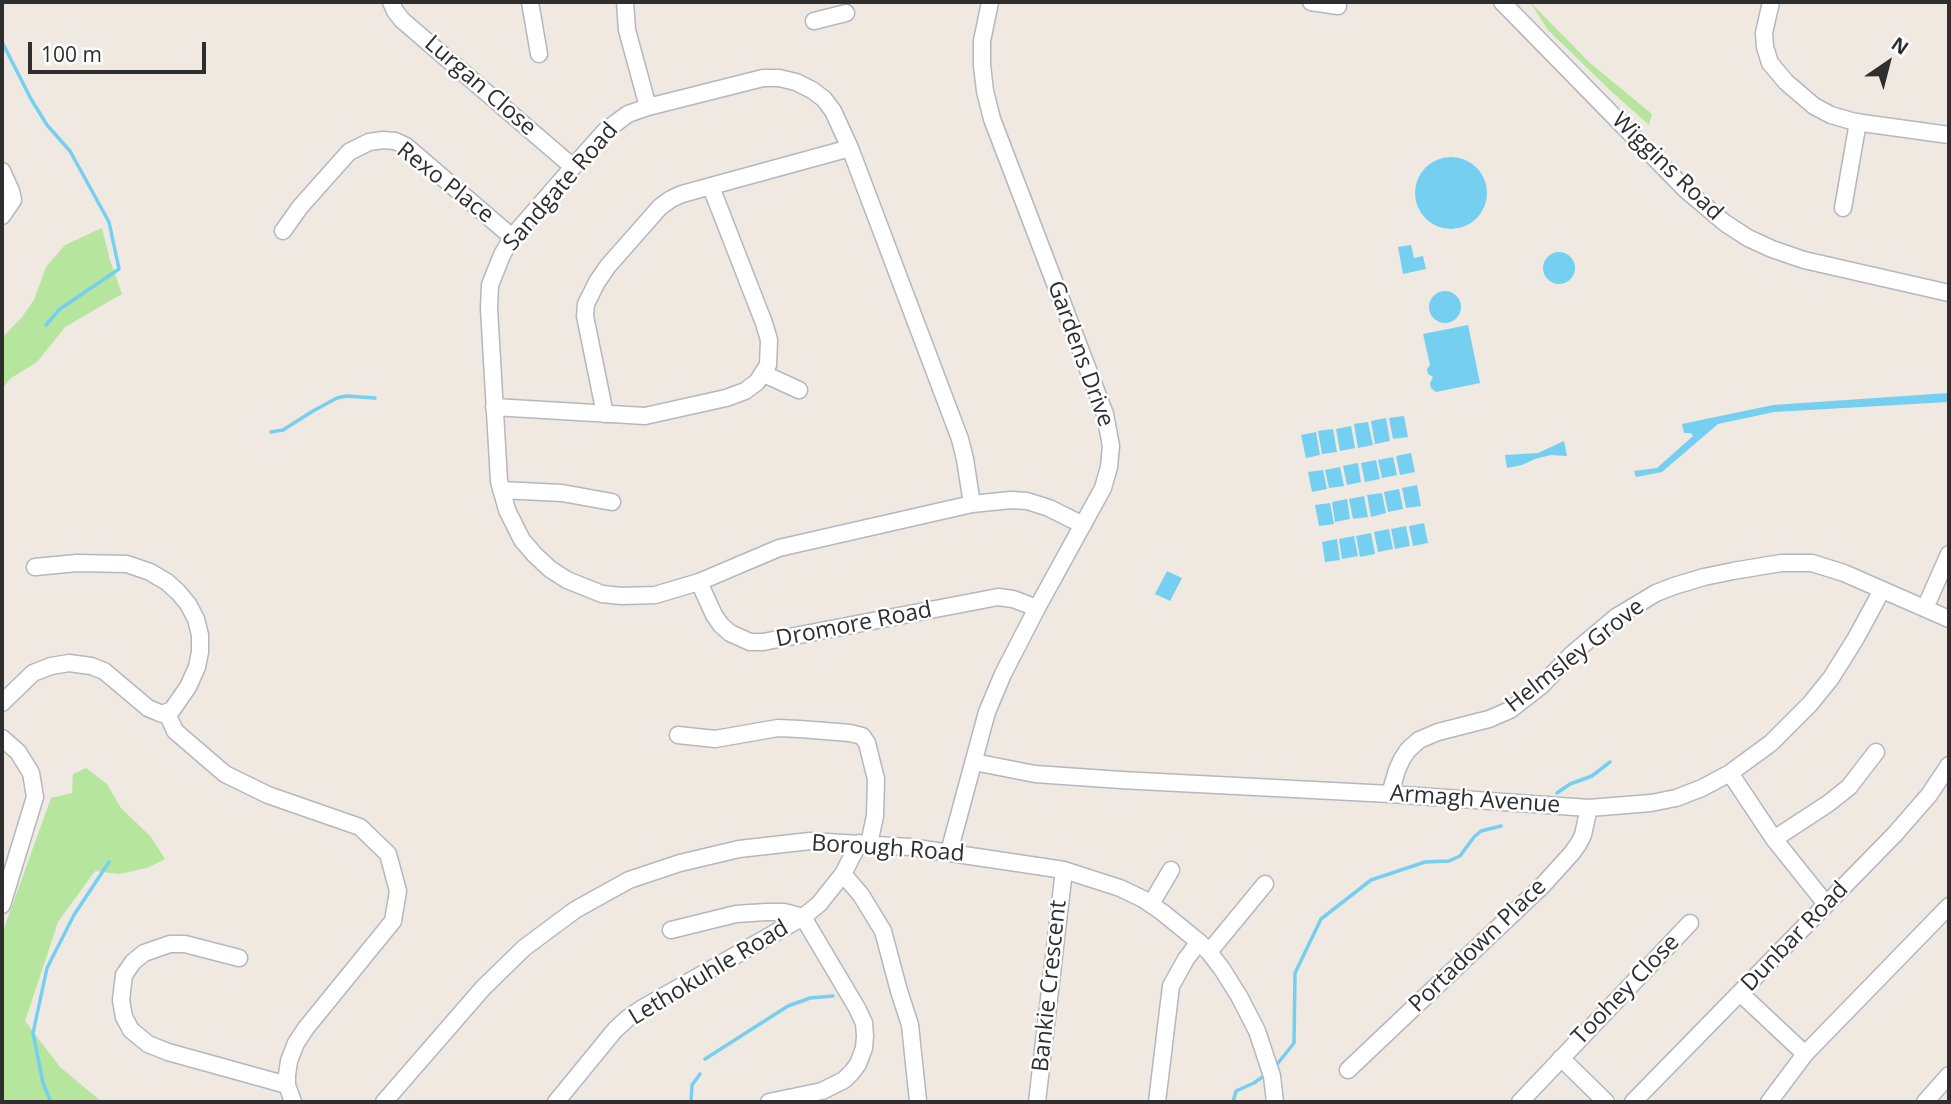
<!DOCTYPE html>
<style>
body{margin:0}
#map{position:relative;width:1951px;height:1104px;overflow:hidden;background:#efe9e1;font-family:"Open Sans",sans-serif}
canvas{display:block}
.frame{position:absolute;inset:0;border:4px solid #2e2e2e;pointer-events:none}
.north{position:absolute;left:1853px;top:28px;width:70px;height:70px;-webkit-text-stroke:5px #fff;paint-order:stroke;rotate:35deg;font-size:19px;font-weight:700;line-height:28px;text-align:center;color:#2e2e2e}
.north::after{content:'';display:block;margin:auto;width:24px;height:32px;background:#2e2e2e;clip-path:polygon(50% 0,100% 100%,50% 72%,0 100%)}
.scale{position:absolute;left:28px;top:42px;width:178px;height:32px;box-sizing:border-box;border:4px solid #2e2e2e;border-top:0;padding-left:9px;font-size:21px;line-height:24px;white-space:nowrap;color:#2e2e2e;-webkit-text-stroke:5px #fff;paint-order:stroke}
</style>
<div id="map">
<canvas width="1951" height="1104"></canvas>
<div class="frame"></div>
<div class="north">N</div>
<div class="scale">100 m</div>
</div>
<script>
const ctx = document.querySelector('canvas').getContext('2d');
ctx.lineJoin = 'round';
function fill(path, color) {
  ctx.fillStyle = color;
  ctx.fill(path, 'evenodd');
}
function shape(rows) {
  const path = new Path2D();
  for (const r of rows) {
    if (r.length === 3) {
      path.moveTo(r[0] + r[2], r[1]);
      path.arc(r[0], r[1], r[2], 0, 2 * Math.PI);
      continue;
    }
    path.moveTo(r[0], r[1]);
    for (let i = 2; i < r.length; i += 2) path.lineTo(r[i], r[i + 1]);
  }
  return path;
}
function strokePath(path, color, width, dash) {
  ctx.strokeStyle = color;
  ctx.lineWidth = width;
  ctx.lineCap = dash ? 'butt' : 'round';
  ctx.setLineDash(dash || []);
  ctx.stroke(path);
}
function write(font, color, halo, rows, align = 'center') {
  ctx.font = font + ' "Open Sans",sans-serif';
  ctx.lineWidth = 5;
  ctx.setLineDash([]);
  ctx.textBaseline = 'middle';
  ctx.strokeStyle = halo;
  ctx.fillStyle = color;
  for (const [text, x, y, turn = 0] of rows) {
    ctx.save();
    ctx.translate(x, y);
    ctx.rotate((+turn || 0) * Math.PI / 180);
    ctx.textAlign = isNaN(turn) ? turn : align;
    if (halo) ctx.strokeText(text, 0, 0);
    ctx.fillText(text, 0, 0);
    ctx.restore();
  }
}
const green = shape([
 [1530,2,1590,63,1652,114,1649,125,1612,92,1548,30],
 [102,228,110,260,122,294,65,327,37,362,11,378,2,389,2,338,22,317,34,300,46,267,65,245],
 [86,768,107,784,121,808,151,837,165,859,147,868,119,874,95,871,58,922,25,1021,60,1067,102,1102,2,1102,2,934,51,798,72,793,73,774]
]);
const water = shape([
 [1451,193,36],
 [1411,245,1414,258,1423,256,1426,269,1403,274,1398,247],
 [1559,268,16],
 [1445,307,16],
 [1468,325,1480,383,1436,392,1431,388,1430,383,1433,377,1428,374,1427,369,1430,365,1423,334],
 [1949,393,1949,402,1774,412,1718,424,1662,472,1636,477,1634,471,1657,468,1693,436,1691,433,1684,433,1682,424,1773,405],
 [1404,416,1408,437,1393,439,1389,418],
 [1386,418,1390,441,1375,444,1371,421],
 [1368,422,1373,445,1358,448,1354,424],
 [1351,426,1355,448,1340,451,1336,429],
 [1333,429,1337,452,1322,454,1318,431],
 [1316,432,1320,455,1306,458,1301,435],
 [1564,441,1567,456,1551,455,1535,459,1522,465,1507,468,1505,455,1538,453],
 [1411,453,1415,472,1400,475,1396,456],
 [1393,457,1397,475,1382,478,1378,460],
 [1376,460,1380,479,1365,482,1361,463],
 [1358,463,1361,482,1347,485,1343,466],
 [1340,467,1344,486,1329,488,1325,470],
 [1323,470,1327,489,1312,492,1308,472],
 [1417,485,1421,506,1406,508,1402,488],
 [1399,489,1403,509,1388,512,1384,492],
 [1382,493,1386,513,1371,517,1367,495],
 [1364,496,1368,517,1353,519,1349,499],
 [1347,499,1350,519,1335,522,1332,502],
 [1330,503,1334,524,1319,526,1315,505],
 [1424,523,1428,543,1413,546,1409,526],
 [1406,526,1410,546,1395,549,1391,529],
 [1389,529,1393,549,1378,552,1374,532],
 [1371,533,1375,554,1360,557,1356,536],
 [1354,536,1358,556,1342,559,1339,539],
 [1337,539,1340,560,1325,562,1322,542],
 [1167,571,1182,578,1170,601,1155,594]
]);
const stream = shape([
 [2,42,31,99,47,125,70,151,109,222,119,269,60,309,46,325],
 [271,432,283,430,313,411,337,398,346,396,375,398],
 [1557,793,1570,784,1592,776,1610,762],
 [705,1059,788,1006,810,998,833,996],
 [1274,1068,1294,1043,1295,973,1321,919,1371,880,1425,862,1449,861,1460,856,1474,837,1481,831,1501,826],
 [51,1102,43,1083,33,1033,47,968,74,915,109,862],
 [691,1102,692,1085,700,1074],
 [1233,1102,1236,1091,1254,1083,1265,1075]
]);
const minor = shape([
 [391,2,395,11,402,20,573,167],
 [530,2,539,54],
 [625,2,627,30,648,107],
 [1311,2,1338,6],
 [1502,2,1686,190,1725,223,1748,238,1772,249,1804,260,1949,293],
 [1771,2,1764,33,1765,47,1770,63,1786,82,1814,106,1831,115,1855,122,1949,135],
 [814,21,846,13],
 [2,171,11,191,13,200,2,216],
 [1843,208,1858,122],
 [283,231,300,207,349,152,369,142,383,140,395,141,406,146,512,237],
 [764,374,799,390],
 [494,407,645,416,726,398,745,391,757,382,768,365,769,340,764,323,711,187],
 [605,414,585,316,586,304,597,282,608,266,660,207,671,199,682,194,850,148],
 [501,490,562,493,612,502],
 [972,504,965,459,960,439,850,148,833,111,824,99,812,90,796,82,779,78,763,78,648,107,628,114,605,131,573,167,512,237,502,255,490,285,489,308,499,481,507,510,522,540,535,555,550,569,567,580,602,594,622,596,655,595,699,582,779,548,972,504,1011,500,1027,501,1049,508,1083,525],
 [699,582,714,615,721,625,730,633,750,642,763,642,998,597,1013,599,1037,608],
 [1925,608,1949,554],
 [2,703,33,673,51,666,69,663,91,666,104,671,148,708,162,714,172,710,188,687,197,667,200,652,200,635,196,619,188,604,178,592,167,582,150,572,127,564,77,563,35,567],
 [167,713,175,731,225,774,268,795,360,827,388,854,398,891,393,921,306,1028,296,1043,289,1061,287,1075,287,1085,293,1102],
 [678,735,715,739,778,728,800,729,850,733,862,736,867,743,876,779,875,816,869,844],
 [2,738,18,752,31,773,35,797,2,905],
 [974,762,1035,774,1121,780,1390,794,1589,808,1651,803,1676,798,1702,788,1730,773,1771,743,1810,704,1831,678,1856,638,1882,590],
 [1730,773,1774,839,1826,904],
 [1390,794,1397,770,1402,759,1408,750,1419,740,1438,732,1489,719,1510,710,1541,686,1572,654,1616,617,1656,593,1674,586,1704,577,1733,571,1781,563,1812,563,1844,573,1949,619],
 [1774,839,1829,803,1849,787,1876,752],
 [949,852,987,712,1003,674,1037,608,1103,488,1109,467,1111,446,1105,414,992,119,985,91,982,65,982,41,990,2],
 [843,874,861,895,883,931,899,991,910,1025,918,1101],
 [1151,904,1171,870],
 [671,930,736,914,766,912,784,912,803,917,857,1008,864,1023,865,1036,864,1048,858,1064,852,1072,844,1080,822,1091,769,1102],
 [1209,952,1265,884],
 [239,958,185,944,170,944,144,953,133,962,124,975,121,1000,124,1017,131,1030,148,1044,168,1052,287,1085],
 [1740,993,1805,1054],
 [1561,1058,1606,1102],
 [1348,1070,1543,885,1572,853,1579,843,1583,835,1589,808],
 [384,1102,483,988,524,948,575,910,629,880,680,863,739,849,810,841,910,847,1064,870,1120,888,1143,899,1162,912,1199,942,1209,952,1222,969,1239,996,1257,1031,1272,1076,1275,1102],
 [556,1102,615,1030,628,1018,641,1009,803,917,819,904,843,874,859,843],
 [1037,1102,1064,870],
 [1157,1102,1171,986,1186,959,1199,942],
 [1520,1102,1690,923],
 [1633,1102,1895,834,1929,795,1949,765],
 [1769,1102,1805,1054,1949,906],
 [1925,1102,1949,1075]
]);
const streetNames = [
 ["Lurgan Close",480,86,41],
 ["Wiggins Road",1667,167,44],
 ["Rexo Place",445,183,38],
 ["Sandgate Road",561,187,-49],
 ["Gardens Drive",1080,354,70],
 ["Dromore Road",854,625,-11],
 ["Helmsley Grove",1575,656,-38],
 ["Armagh Avenue",1475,800,4],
 ["Borough Road",888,849,4],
 ["Dunbar Road",1795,937,-46],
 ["Portadown Place",1478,946,-44],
 ["Lethokuhle Road",709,973,-31],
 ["Bankie Crescent",1050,986,-84],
 ["Toohey Close",1626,990,-46]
];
fill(green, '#b6e59e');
fill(water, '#75cff0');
strokePath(stream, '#75cff0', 3.5);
strokePath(minor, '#b4b7c1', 19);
strokePath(minor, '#fff', 16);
write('23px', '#2e2e2e', '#fff', streetNames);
</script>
